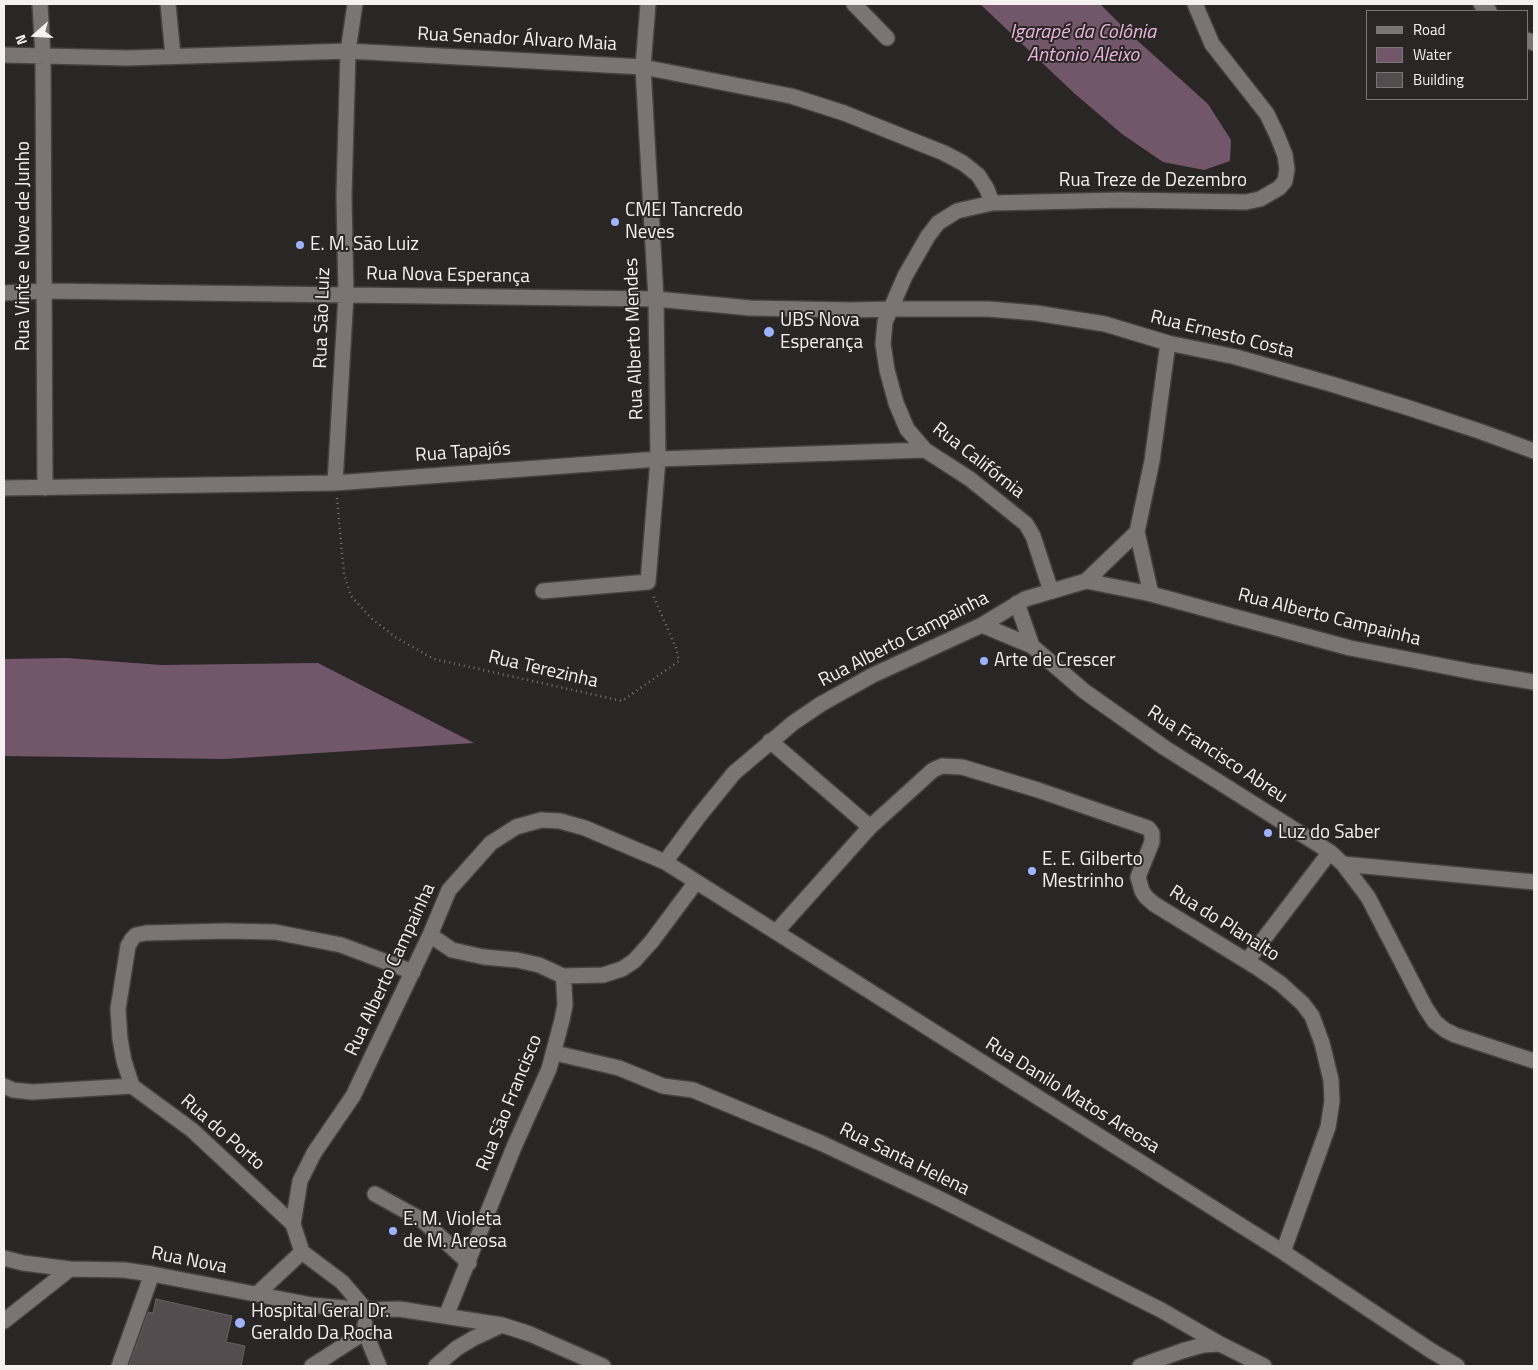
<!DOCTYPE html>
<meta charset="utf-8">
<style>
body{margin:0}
#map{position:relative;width:1538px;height:1370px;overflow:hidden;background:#2b2626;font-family:"Titillium Web",sans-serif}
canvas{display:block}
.frame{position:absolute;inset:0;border:5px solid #f5f1f1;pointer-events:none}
.legend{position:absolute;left:1366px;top:10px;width:162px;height:90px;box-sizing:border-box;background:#2b2626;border:1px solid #7c7777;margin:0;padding:6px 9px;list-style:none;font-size:15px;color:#f5f1f1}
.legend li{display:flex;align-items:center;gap:10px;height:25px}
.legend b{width:25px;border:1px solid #7c7777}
.north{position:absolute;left:10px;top:10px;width:50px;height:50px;-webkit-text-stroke:4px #2b2626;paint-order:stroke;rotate:251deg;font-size:14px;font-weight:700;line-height:20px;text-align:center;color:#f5f1f1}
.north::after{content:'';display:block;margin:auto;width:18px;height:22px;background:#f5f1f1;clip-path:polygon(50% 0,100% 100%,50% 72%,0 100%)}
</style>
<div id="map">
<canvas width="1538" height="1370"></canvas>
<div class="frame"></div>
<ul class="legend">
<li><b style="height:6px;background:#7a7474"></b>Road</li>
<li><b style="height:14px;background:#72576b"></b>Water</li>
<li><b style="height:14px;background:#534d4f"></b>Building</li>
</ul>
<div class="north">N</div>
</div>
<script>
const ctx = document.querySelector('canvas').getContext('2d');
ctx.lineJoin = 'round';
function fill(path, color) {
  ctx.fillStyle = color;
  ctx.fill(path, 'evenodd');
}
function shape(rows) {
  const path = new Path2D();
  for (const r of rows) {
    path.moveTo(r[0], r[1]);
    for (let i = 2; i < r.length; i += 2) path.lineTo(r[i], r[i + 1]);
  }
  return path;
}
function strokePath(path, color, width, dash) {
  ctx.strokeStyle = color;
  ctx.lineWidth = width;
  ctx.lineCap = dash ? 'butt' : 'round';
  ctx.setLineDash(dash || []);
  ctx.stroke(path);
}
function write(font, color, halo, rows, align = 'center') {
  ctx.font = font + ' "Titillium Web",sans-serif';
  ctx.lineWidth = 4;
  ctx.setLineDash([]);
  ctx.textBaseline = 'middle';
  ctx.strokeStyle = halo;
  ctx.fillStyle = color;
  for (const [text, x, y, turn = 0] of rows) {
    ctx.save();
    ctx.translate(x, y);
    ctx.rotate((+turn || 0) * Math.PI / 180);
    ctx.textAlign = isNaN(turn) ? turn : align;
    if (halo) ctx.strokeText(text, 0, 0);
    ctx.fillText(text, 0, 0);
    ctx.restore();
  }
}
const water = shape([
 [980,4,1100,4,1129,33,1208,104,1231,140,1230,161,1204,170,1163,162,1122,134,1074,93],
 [67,658,161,665,318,663,474,743,225,759,4,756,4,659]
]);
const building = shape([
 [156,1299,232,1316,226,1342,245,1346,241,1366,129,1366,148,1312,153,1313,156,1299]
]);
const path = shape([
 [337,498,344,574,351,596,371,618,395,637,434,659,622,701,679,661,676,648,653,595]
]);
const minor = shape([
 [40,4,43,57,45,488],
 [168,4,173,56],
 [854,4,887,38],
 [1481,4,1489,11],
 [1527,40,1534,43],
 [4,55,127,58,348,51,643,67,791,96,844,113,944,153,963,163,978,175,987,189,992,203],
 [4,293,44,291,656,299,750,308,851,310,890,309,988,309,1036,313,1105,324,1168,343,1236,357,1331,384,1406,407,1479,431,1534,451],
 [335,483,346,295,344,196,348,51,355,4],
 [4,488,335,483,658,459,925,450],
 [1086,581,1137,532],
 [543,591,648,582,658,459,656,299,643,67,648,4],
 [1051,591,1033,536,1026,524,970,479,925,450,907,429,896,403,887,370,883,344,885,322,905,276,928,236,938,223,957,211,992,203,1120,200,1246,202,1260,199,1279,188,1285,181,1287,169,1285,155,1277,135,1267,114,1212,44,1195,4],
 [1151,594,1137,532,1152,461,1168,343],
 [1017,603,1032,646],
 [982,625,1032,646,1084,691,1165,748,1330,852,1343,864,1368,897,1425,1007,1435,1022,1445,1030,1455,1035,1534,1061],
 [770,741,870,827],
 [665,862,1283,1252,1430,1350,1457,1366],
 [1343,864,1534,882],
 [776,932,870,827,933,770,942,766,962,767,1038,790,1148,828,1152,833,1152,842,1138,877,1142,891,1146,897,1154,904,1258,968,1281,984,1303,1004,1312,1016,1322,1043,1331,1080,1332,1101,1328,1127,1283,1252],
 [430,935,452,950,484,957,517,960,539,965,563,976,564,986,565,1005,562,1020,549,1069,514,1147,446,1316],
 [1247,961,1330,852],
 [563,976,603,975,622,969,634,961,652,941,696,882],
 [555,1053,619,1068,663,1086,693,1090,821,1143,934,1196,1161,1310,1220,1344],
 [4,1086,13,1090,32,1092,132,1086,192,1130,293,1224,302,1252,342,1282,366,1310],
 [132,1086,124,1061,120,1039,118,1009,128,946,132,939,136,935,146,933,226,931,275,932,341,945,413,972],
 [375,1194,422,1220,469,1263],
 [293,1224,300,1181,314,1153,353,1096,430,935,449,890,491,843,516,827,541,820,560,821,585,828,665,862,699,816,734,773,793,723,821,704,873,675,982,625,1025,599,1086,581,1151,594,1350,648,1474,672,1534,682],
 [4,1258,23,1263,70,1269,124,1270,152,1274,312,1305,366,1310,399,1309,502,1325,530,1334,603,1366],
 [257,1294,302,1252],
 [4,1321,70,1269],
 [365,1324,365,1332,379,1366],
 [119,1366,152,1274],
 [312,1366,365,1332],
 [436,1366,457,1348,474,1338,502,1325],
 [1140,1366,1182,1351,1203,1345,1220,1344,1264,1366]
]);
const markers = [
 [615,222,5,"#9db4fd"],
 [300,245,5,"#9db4fd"],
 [769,332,6,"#9db4fd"],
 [984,661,5,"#9db4fd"],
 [1268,833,5,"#9db4fd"],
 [1032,871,5,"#9db4fd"],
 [393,1231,5,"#9db4fd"],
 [240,1323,6,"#9db4fd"]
];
const streetNames = [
 ["Rua Senador Álvaro Maia",517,40,3],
 ["Rua Treze de Dezembro",1153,181],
 ["Rua Vinte e Nove de Junho",24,246,-90],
 ["Rua Nova Esperança",448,276,1],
 ["Rua São Luiz",323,318,-88],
 ["Rua Ernesto Costa",1222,335,14],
 ["Rua Alberto Mendes",635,339,-92],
 ["Rua Tapajós",463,453,-4],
 ["Rua Califórnia",978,461,38],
 ["Rua Alberto Campainha",1329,618,14],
 ["Rua Alberto Campainha",904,640,-27],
 ["Rua Terezinha",543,670,13],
 ["Rua Francisco Abreu",1217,755,33],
 ["Rua do Planalto",1224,924,32],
 ["Rua Alberto Campainha",391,970,-65],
 ["Rua Danilo Matos Areosa",1072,1096,32],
 ["Rua São Francisco",510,1103,-68],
 ["Rua do Porto",222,1133,41],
 ["Rua Santa Helena",904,1160,26],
 ["Rua Nova",189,1261,11]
];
const poiNames = [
 ["CMEI Tancredo",625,211],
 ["Neves",625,233],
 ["E. M. São Luiz",310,245],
 ["UBS Nova",780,321],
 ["Esperança",780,343],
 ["Arte de Crescer",994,661],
 ["Luz do Saber",1278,833],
 ["E. E. Gilberto",1042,860],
 ["Mestrinho",1042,882],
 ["E. M. Violeta",403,1220],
 ["de M. Areosa",403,1242],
 ["Hospital Geral Dr.",251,1312],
 ["Geraldo Da Rocha",251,1334]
];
const waterNames = [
 ["Igarapé da Colônia",1083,33],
 ["Antonio Aleixo",1083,56]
];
fill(water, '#72576b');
fill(building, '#534d4f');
strokePath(building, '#676163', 1);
strokePath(minor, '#454141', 18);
strokePath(path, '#7a7676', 2.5, [1, 4]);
strokePath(minor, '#7a7474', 15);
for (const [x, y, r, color] of markers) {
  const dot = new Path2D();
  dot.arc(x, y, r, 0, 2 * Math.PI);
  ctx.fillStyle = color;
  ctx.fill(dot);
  strokePath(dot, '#2b2626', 2);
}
write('19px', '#f5f1f1', '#2b2626', streetNames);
write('19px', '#f5f1f1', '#2b2626', poiNames, 'left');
write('italic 20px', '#e7b5db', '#2b2626', waterNames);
</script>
